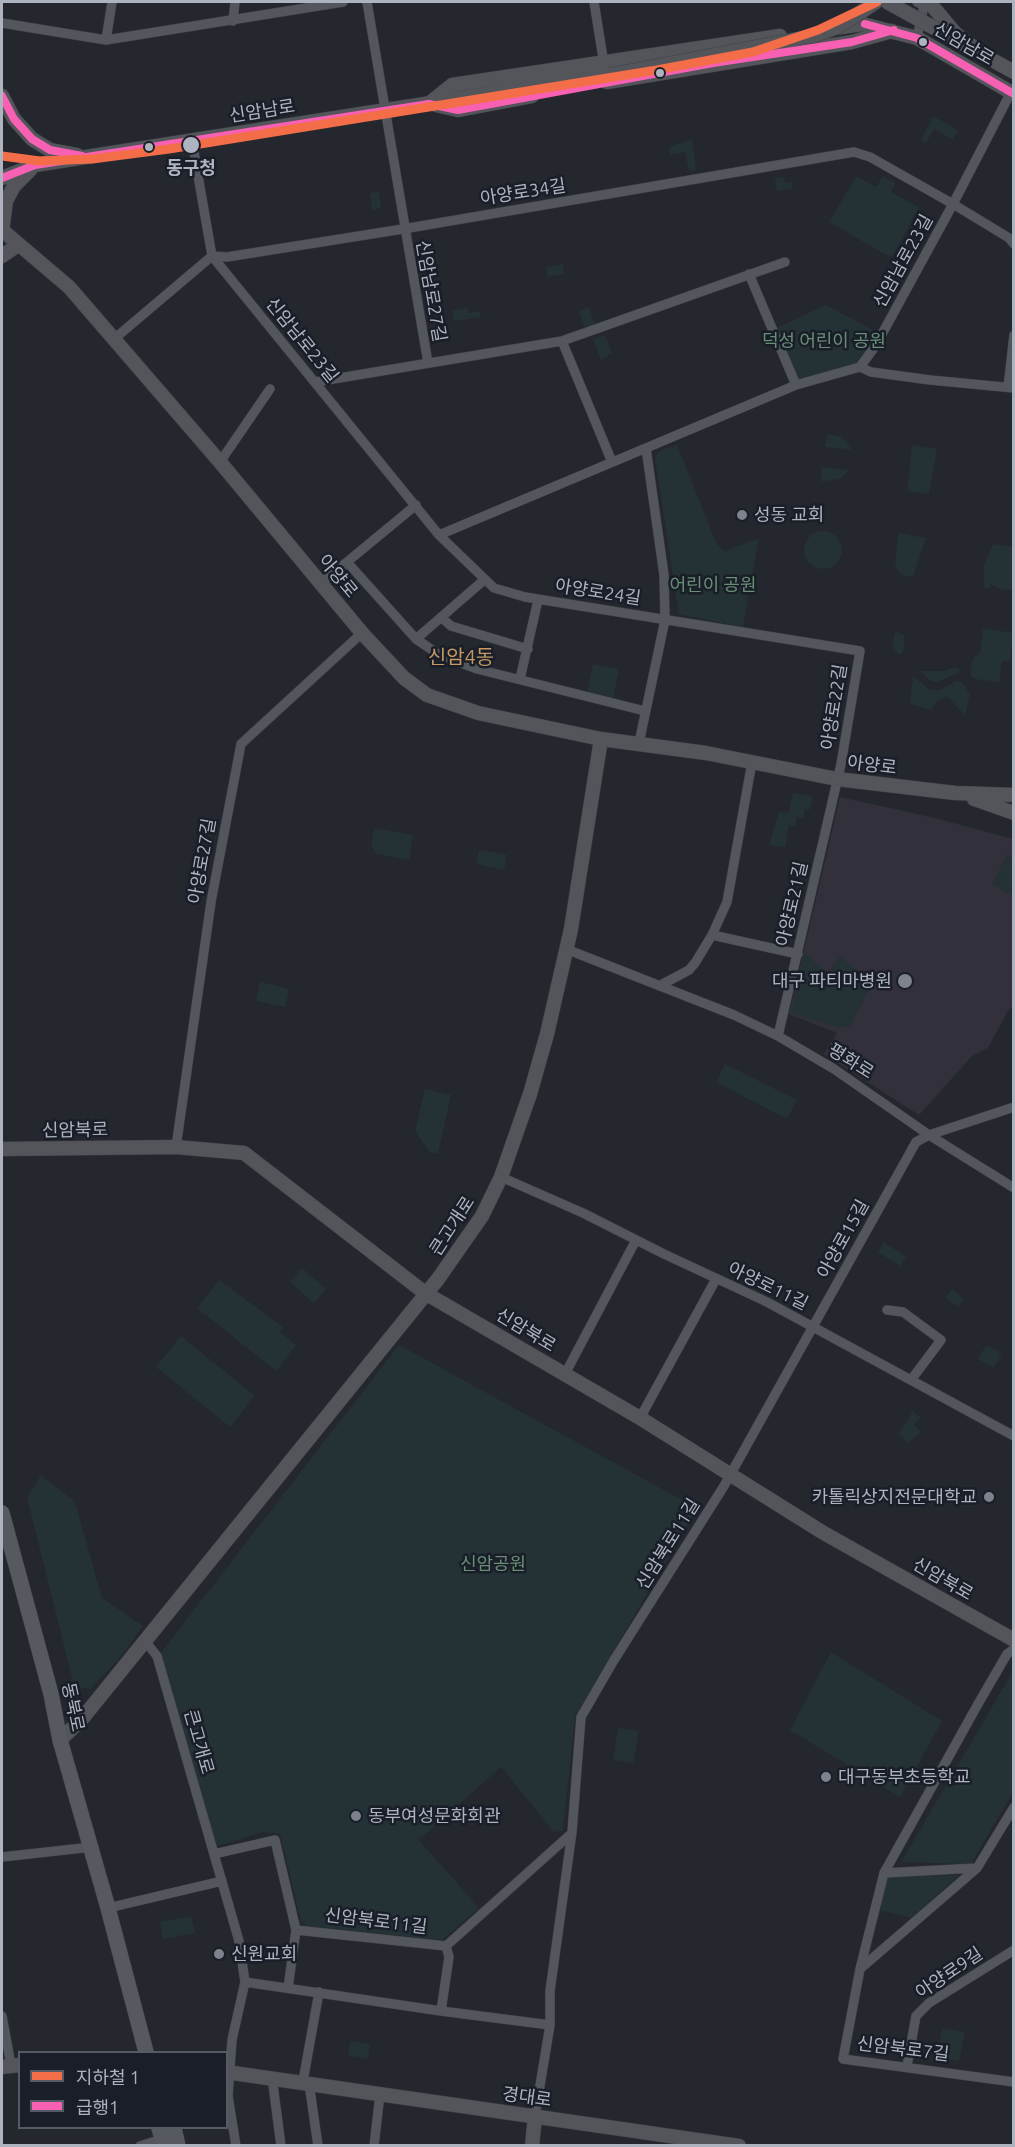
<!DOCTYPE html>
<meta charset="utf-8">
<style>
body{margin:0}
#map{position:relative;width:1015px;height:2147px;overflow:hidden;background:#25272e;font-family:Ubuntu,"Noto Sans KR",sans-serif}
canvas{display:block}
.frame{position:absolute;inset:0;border:3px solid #aeb3c0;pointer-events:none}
.legend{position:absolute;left:18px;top:2051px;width:210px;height:78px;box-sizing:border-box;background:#191e28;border:2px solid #555a65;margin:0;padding:8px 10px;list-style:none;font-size:18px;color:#aeb3c0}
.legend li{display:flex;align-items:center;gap:12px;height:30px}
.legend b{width:30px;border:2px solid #555a65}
</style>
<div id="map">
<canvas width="1015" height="2147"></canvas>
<div class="frame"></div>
<ul class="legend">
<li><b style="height:8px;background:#f36d49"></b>지하철 1</li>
<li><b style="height:8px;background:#f860b3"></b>급행1</li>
</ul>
</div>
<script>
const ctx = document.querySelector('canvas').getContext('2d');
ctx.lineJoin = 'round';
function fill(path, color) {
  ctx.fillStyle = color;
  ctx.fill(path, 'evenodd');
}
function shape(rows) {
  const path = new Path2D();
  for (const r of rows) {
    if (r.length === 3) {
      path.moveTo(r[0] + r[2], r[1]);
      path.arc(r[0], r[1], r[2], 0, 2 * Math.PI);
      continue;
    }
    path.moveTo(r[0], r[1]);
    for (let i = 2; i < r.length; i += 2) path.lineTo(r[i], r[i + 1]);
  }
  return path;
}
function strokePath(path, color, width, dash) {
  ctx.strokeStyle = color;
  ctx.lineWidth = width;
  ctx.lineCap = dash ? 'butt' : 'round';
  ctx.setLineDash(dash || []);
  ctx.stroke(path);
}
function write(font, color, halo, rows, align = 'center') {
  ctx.font = font + ' Ubuntu,"Noto Sans KR",sans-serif';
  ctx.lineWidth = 5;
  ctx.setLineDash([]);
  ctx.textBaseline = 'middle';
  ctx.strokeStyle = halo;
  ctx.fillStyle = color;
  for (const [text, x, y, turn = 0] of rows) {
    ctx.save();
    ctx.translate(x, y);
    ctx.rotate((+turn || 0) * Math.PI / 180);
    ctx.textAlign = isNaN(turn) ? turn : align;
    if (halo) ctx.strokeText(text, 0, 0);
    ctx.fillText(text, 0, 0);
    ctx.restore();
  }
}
const medical = shape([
 [840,797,931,817,1013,839,1013,1006,1009,1009,988,1048,973,1055,919,1115,824,1054,837,1033,789,1014]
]);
const green = shape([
 [933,116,958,130,953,140,934,129,926,143,921,140],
 [692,139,696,170,689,171,685,152,670,155,668,148],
 [856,176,874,186,877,186,883,176,896,183,891,192,919,207,893,255,888,256,829,222],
 [784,177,785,183,792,182,793,188,777,191,775,178],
 [379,192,381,208,372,210,370,193],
 [563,264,564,274,548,277,546,267],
 [826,305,879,333,859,365,797,382,774,329],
 [589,307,595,325,585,328,579,311],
 [467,308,468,313,480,311,481,317,454,321,452,310],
 [605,335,612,353,601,360,593,339],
 [827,434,842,437,852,450,825,447],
 [677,445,717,545,725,551,759,538,743,627,679,614,655,459,656,455,661,450],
 [912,445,937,449,929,494,907,491],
 [822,467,849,470,840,479,825,481,821,481],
 [823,550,19],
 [898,533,926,538,913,577,901,575,895,566],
 [993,544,1013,547,1013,589,1002,590,991,584,989,588,984,588,984,565],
 [983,628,1013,633,1010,661,1002,661,999,682,975,679,970,675,972,660,980,652],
 [896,631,904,635,905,640,903,652,899,655,892,646],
 [593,664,619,669,613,698,587,693],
 [955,667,960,669,959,672,938,682,931,681,920,671,944,671],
 [913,676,929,689,940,690,956,681,962,682,970,694,965,716,947,696,936,702,932,710,910,704],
 [793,793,813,797,809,810,805,809,803,818,797,817,795,827,789,826,785,847,769,845,779,812,789,813],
 [374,828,413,835,409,860,376,854,371,845],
 [479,850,507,855,504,870,476,864],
 [1007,855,1013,859,1013,896,992,884],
 [804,952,828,974,840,956,872,984,850,1026,837,1027,791,1013],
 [260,982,289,989,285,1007,256,1001],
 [725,1064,797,1100,787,1119,716,1082],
 [425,1089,451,1095,438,1153,430,1153,415,1131],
 [884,1242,906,1257,900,1266,878,1252],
 [302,1268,326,1289,314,1303,290,1282],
 [219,1280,283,1327,280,1332,296,1345,276,1371,197,1308],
 [952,1289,964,1299,958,1307,945,1298],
 [181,1336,255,1396,230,1427,156,1367],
 [399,1345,697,1508,575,1717,563,1831,554,1832,501,1767,419,1840,479,1908,442,1940,307,1926,301,1921,280,1834,263,1832,217,1846,189,1768,159,1655],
 [986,1345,1002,1354,994,1368,978,1359],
 [913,1411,921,1418,914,1424,921,1432,908,1443,899,1434],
 [41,1475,75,1502,102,1598,143,1626,118,1660,90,1689,74,1686,27,1497],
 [831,1652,942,1721,900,1797,790,1730],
 [1013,1671,1013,1792,971,1864,901,1862],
 [618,1728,639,1731,633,1763,613,1760],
 [960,1875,911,1918,880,1910,887,1877],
 [191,1916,195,1933,163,1939,160,1922],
 [942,2028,965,2032,959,2061,936,2057],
 [350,2041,370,2044,368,2059,348,2056]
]);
const street = shape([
 [367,2,428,363],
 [594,2,604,64],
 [233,21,235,2],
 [2,23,106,40,343,2],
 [917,38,924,6,917,2],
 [106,40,112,2],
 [192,141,212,256,439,535,494,588,525,597,860,651,841,764,778,1036],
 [749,274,796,385],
 [114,339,212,256,227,257,403,229,854,152,870,157,953,204,1009,238,1014,244],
 [562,341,612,462],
 [860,367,871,372,930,380,1014,388],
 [315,382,562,341,785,262],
 [1008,387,1014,335],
 [220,462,270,389],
 [416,505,347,562,416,639,438,654,477,669,645,711],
 [439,535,796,385,860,367,876,345,953,204,1011,92],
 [321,583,347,562],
 [441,617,451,626,528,649],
 [416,639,484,580],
 [520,679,538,600],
 [639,743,665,620,664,575,646,448],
 [712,935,798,954],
 [566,949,734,1015,778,1036,834,1069,929,1135,1014,1188],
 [659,986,689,970,695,963,712,935,727,902,752,762],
 [176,1147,211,902,241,744,362,633],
 [501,1177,583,1213,664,1254,767,1302,1014,1436],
 [887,1310,903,1312,941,1340,911,1380],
 [565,1374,636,1240],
 [640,1418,716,1279],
 [145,1641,157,1656,239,1941,245,1982,232,2040,228,2096,236,2146],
 [1014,1649,1007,1654,978,1704,884,1873,860,1969,843,2059,1014,2082],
 [214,1854,275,1840,296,1930,446,1946,572,1833],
 [2,1857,92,1847],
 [884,1873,977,1868],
 [108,1908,222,1881],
 [860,1969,977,1868,1014,1807],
 [245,1982,441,2011,550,2025],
 [288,1988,296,1930],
 [441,2011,449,1957,446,1946],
 [2,2016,11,2065],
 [907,2066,916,2016,929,2003,1014,1950],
 [272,2077,281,2146],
 [303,2081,319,1992],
 [309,2083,318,2146],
 [535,2116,550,2025,550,1991,572,1832,581,1717,614,1660,724,1486,916,1142,929,1135,1014,1107],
 [140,2146,162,2139],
 [374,2146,380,2094]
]);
const secondary = shape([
 [929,2,955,33,985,56,1014,72],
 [861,12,876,2],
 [835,28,862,24,917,38,1014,94],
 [607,82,852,42,892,31],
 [2,96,14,119,32,139,50,150,77,155],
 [431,102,452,85,780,36],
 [436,105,458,110,532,96],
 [2,178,35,165,610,75],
 [2,230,69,287,220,462,362,633,404,678,427,695,478,713,601,739,706,753,837,779,955,793,1014,795],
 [2,231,6,201,14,186,30,170],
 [2,256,18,245],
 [974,799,1014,813],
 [2,1149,176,1147,244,1153,425,1293,640,1418,822,1532,1014,1640],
 [60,1740,81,1720,438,1279,482,1216,501,1177,530,1094,547,1034,571,929,601,739],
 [2,2067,20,2065],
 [226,2072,739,2146],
 [532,2146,535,2116]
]);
const primary = shape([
 [2,1513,51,1694,60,1740,108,1908,146,2052],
 [159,2128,164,2146],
 [174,2128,178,2146]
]);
const secondaryBridge = shape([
 [887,2,985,56],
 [610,75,813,36,838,27,861,12]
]);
const bus1 = shape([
 [865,24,917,38,1014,94],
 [2,96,14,119,32,139,50,150,82,156],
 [2,178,35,165,429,104,458,110,713,63,852,42,894,30]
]);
const metro1 = shape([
 [2,156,40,161,92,159,169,149,657,70,753,52,818,30,877,2]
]);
const markers = [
 [923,42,5,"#aeb3c0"],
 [660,73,5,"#aeb3c0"],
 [191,145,9,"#aeb3c0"],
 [149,147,5,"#aeb3c0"],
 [742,515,6,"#7e828d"],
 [905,981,8,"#7e828d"],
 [989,1497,6,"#7e828d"],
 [826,1777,6,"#7e828d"],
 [356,1816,6,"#7e828d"],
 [219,1954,6,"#7e828d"]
];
const streetNames = [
 ["신암남로",964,44,30],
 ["신암남로",262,111,-9],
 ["아양로34길",523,192,-9],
 ["신암남로23길",903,261,-61],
 ["신암남로27길",431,291,80],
 ["신암남로23길",302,340,51],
 ["아양로",338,576,50],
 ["아양로24길",598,592,9],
 ["아양로22길",834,707,-81],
 ["아양로",872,765,7],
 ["아양로27길",202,861,-80],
 ["아양로21길",792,904,-77],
 ["평화로",851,1061,32],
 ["신암북로",75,1130,-1],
 ["큰고개로",452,1226,-57],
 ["아양로15길",843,1239,-61],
 ["아양로11길",768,1286,26],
 ["신암북로",526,1330,31],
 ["신암북로11길",668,1544,-58],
 ["신암북로",943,1579,30],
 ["동북로",73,1707,78],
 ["큰고개로",199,1742,74],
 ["신암북로11길",376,1921,7],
 ["아양로9길",949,1973,-34],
 ["신암북로7길",903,2049,7],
 ["경대로",527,2097,8]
];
const stopNames = [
 ["동구청",191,168]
];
const parkNames = [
 ["덕성 어린이 공원",824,341],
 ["어린이 공원",713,585],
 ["신암공원",493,1564]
];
const poiNames = [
 ["성동 교회",754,515],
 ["대구 파티마병원",892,981,"right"],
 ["카톨릭상지전문대학교",977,1497,"right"],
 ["대구동부초등학교",838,1777],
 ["동부여성문화회관",368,1816],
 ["신원교회",231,1954]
];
const neighbourhoodNames = [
 ["신암4동",461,657]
];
fill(medical, '#32303a');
fill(green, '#253235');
strokePath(street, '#404248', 10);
strokePath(secondary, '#404248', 15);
strokePath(primary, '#42444b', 16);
strokePath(street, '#54565d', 9);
strokePath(secondary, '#53555b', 14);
strokePath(primary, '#56595f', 15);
strokePath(secondaryBridge, '#404248', 15, []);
strokePath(secondaryBridge, '#53555b', 14);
strokePath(bus1, '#f860b3', 8);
strokePath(metro1, '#f36d49', 9);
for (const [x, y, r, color] of markers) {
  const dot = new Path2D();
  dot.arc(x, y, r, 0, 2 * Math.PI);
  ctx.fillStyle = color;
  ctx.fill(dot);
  strokePath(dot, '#191e28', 2);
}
write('18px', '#aeb3c0', '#191e28', streetNames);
write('bold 18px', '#aeb3c0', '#191e28', stopNames);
write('18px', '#688e75', '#191e28', parkNames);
write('18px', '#aeb3c0', '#191e28', poiNames, 'left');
write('20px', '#c59963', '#191e28', neighbourhoodNames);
</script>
